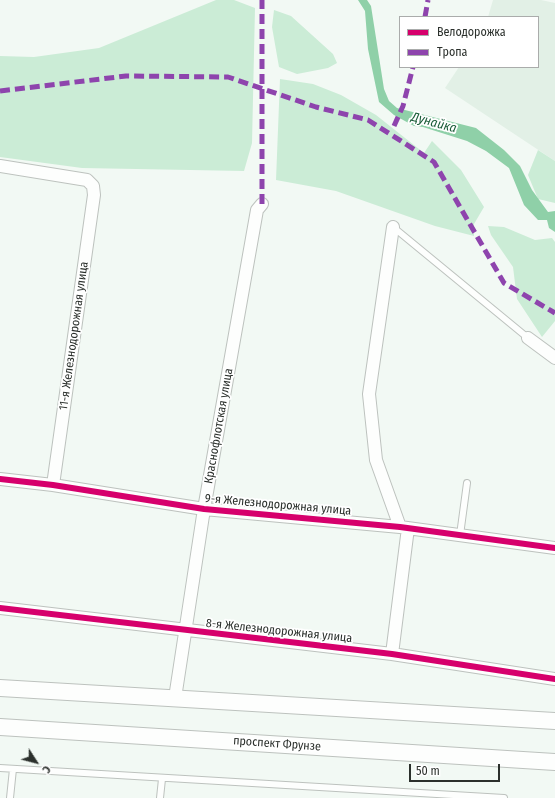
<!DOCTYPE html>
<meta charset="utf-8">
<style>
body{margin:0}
#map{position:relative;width:555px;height:798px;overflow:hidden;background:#f2f9f4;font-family:"Fira Sans Condensed",sans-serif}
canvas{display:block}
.legend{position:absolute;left:399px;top:16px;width:140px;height:52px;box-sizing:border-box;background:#fff;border:1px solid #aaacab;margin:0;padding:5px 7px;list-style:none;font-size:12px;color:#2b302c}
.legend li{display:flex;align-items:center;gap:8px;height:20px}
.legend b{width:20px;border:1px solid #aaacab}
.north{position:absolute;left:16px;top:742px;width:40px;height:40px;-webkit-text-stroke:3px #fff;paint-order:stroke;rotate:126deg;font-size:11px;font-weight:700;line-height:16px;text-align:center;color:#2b302c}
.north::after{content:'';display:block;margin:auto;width:14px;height:18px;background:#2b302c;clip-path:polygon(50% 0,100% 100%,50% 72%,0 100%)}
.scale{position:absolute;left:409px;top:764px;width:91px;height:18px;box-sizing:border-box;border:2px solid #2b302c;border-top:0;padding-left:5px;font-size:12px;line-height:14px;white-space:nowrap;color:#2b302c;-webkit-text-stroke:3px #fff;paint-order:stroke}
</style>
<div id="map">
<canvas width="555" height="798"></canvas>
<ul class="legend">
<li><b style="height:5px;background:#d6006c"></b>Велодорожка</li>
<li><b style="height:5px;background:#8e44ad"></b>Тропа</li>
</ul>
<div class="north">С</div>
<div class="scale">50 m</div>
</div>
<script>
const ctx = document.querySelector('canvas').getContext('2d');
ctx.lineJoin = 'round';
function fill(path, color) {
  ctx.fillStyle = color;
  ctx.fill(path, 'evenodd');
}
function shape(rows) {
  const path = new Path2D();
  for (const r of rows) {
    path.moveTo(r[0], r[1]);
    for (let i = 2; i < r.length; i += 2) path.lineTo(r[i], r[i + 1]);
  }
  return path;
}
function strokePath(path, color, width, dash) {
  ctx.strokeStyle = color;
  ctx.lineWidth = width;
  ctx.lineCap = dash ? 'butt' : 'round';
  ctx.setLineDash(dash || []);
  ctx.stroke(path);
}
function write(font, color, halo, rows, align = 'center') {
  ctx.font = font + ' "Fira Sans Condensed",sans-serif';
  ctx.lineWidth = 3.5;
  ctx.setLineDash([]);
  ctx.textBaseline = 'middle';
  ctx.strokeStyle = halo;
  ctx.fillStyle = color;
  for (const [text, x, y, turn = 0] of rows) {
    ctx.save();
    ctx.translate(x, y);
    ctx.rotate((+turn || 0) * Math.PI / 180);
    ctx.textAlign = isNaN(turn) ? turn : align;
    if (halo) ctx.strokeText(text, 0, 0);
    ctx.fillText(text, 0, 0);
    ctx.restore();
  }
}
const built = shape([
 [493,0,541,0,555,3,555,161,445,88,459,67,538,67,538,17,488,17]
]);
const green = shape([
 [216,0,234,0,255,8,252,143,244,171,82,168,0,157,0,56,34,57,99,48],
 [274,10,291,16,333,54,337,63,328,68,297,74,279,67,272,27],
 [280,79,313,84,341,95,376,115,424,153,432,141,461,170,484,207,474,224,474,236,435,226,336,191,276,180],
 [538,150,555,161,555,203,538,199,528,175],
 [488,226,504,227,535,240,552,238,555,242,555,321,542,337,517,299,513,267,491,235]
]);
const water = shape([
 [358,0,367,0,371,6,384,89,389,101,397,108,476,128,504,150,520,166,532,190,548,212,555,211,555,232,549,228,547,220,538,220,524,205,509,168,486,151,467,141,423,127,414,126,394,115,379,102,368,49,365,11]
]);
const lane = shape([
 [393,227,528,338],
 [460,535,467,483],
 [0,768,504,798],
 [10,798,13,769],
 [160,798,162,779]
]);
const street = shape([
 [0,166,87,180,93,186,94,195,53,485],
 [393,227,369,394,376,460,400,527],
 [528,338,555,358],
 [0,479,53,485,204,509,400,527,555,548],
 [0,608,392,654,555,679],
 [392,654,408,528],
 [175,698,204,509,257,210,262,204]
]);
const secondary = shape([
 [0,688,555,721],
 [0,727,555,762]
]);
const quiet = shape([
 [425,17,428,0],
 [0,91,126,76,228,77,316,107,368,120,434,162,504,283,555,313],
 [394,126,403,106,413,67],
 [262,204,262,0]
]);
const cycleway = shape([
 [0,479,53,485,204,509,400,527,555,548],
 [0,608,392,654,555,679]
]);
const streetNames = [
 ["11-я Железнодорожная улица",74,336,-82],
 ["Краснофлотская улица",219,426,-80],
 ["9-я Железнодорожная улица",278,505,5],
 ["8-я Железнодорожная улица",279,631,6],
 ["проспект Фрунзе",277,744,4]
];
const waterNames = [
 ["Дунайка",434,123,15]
];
fill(built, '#e2f0e6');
fill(green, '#cbecd6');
fill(water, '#8fd0a8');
strokePath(lane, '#bdc2be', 8);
strokePath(street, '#bdc2be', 14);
strokePath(secondary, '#bdc2be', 18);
strokePath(lane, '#fdfefd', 6);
strokePath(street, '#fdfefd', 12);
strokePath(secondary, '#fdfefd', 16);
strokePath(quiet, '#8e44ad', 5, [10, 5]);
strokePath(cycleway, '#d6006c', 6);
write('12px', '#2b302c', '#fff', streetNames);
write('italic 13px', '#1a5c38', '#fff', waterNames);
</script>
